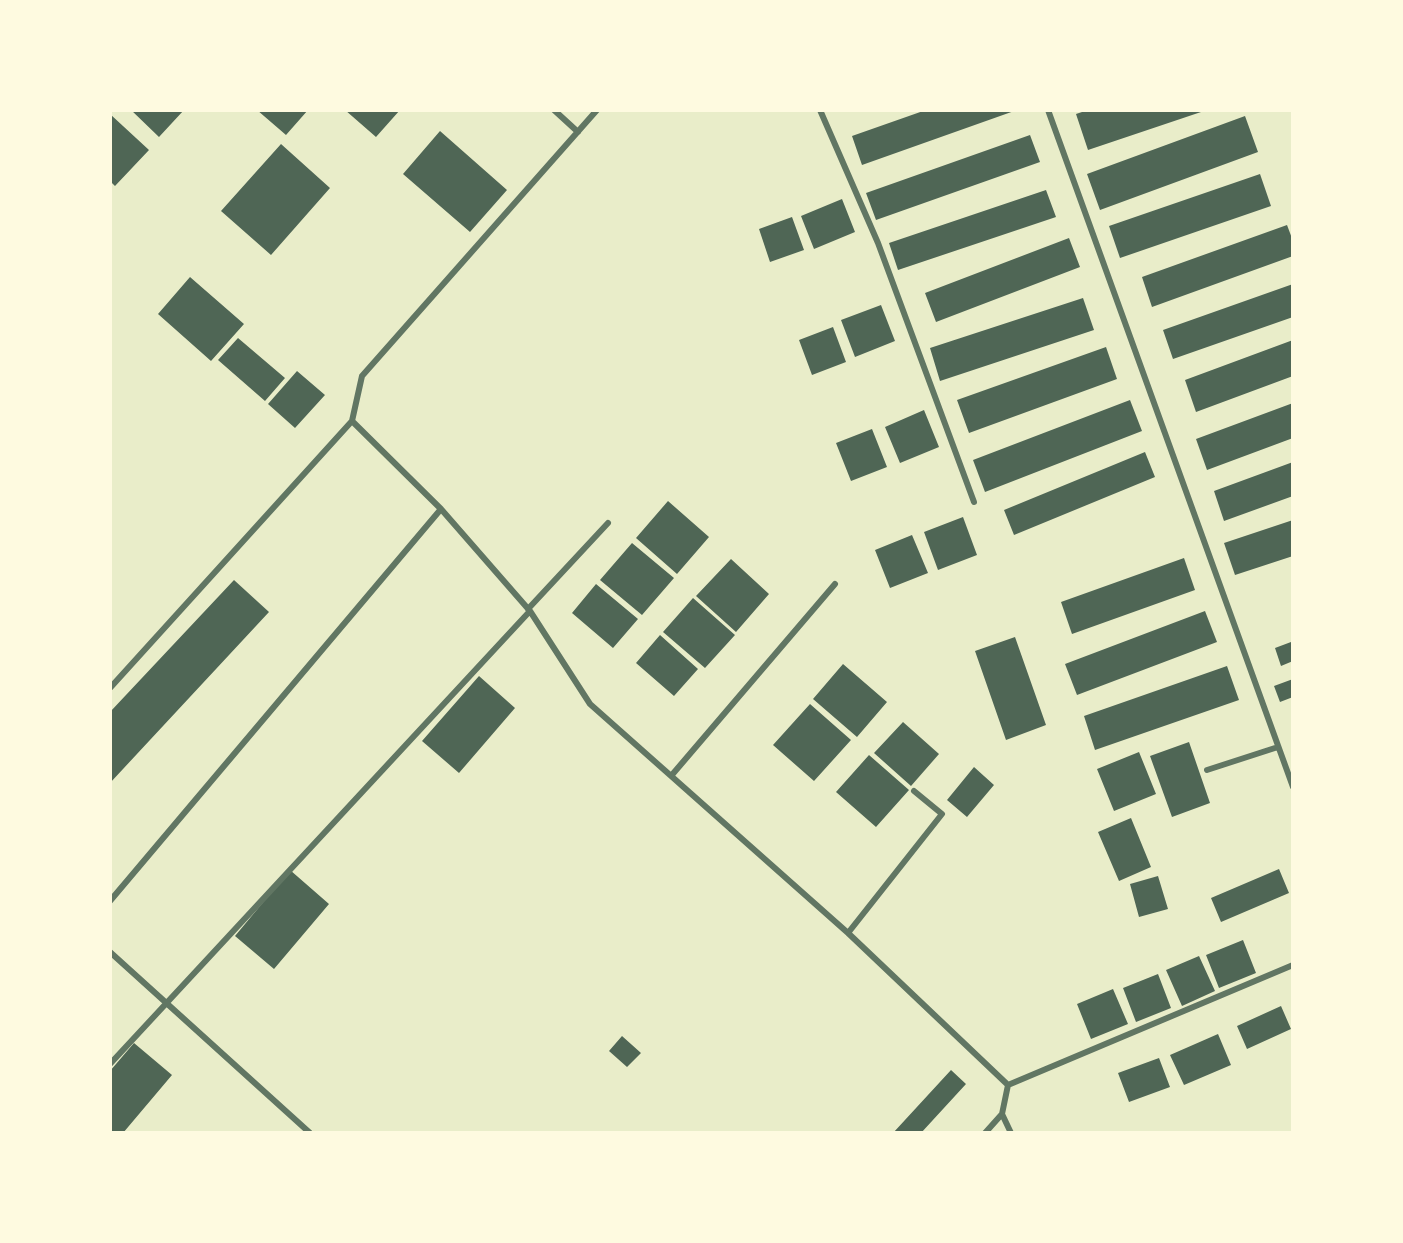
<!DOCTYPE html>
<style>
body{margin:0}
#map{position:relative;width:1403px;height:1243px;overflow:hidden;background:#e9edc9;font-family:"Golos Text",sans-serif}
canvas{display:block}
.frame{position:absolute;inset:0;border:112px solid #fefae0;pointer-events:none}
</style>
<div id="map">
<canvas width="1403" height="1243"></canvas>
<div class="frame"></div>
</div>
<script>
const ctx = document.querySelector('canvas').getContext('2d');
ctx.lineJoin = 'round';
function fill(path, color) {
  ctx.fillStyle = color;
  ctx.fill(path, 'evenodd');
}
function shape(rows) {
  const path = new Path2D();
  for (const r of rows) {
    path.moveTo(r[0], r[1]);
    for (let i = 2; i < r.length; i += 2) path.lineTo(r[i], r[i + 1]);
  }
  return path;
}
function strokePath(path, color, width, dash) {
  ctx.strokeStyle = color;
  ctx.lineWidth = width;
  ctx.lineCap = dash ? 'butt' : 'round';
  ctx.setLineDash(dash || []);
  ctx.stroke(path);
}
const building = shape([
 [131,110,184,110,159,137],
 [257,110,308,110,286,135],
 [345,110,400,110,376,137],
 [926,110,1017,110,862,165,852,136],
 [1088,110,1204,110,1204,111,1088,150,1076,114],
 [110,114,149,150,115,186,110,181],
 [1245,116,1258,152,1100,210,1087,174],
 [440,131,507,190,470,232,403,174],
 [1030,135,1040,162,876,220,866,193],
 [281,144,330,188,271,255,221,211],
 [1260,174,1271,206,1120,258,1109,226],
 [1046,190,1056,217,898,270,889,243],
 [842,199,855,232,814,249,801,216],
 [792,217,804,250,770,262,759,229],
 [1287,225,1293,241,1293,256,1152,307,1142,277],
 [1069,238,1080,267,936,322,925,293],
 [190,277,244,324,211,361,158,314],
 [1293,284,1293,317,1173,359,1163,330],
 [1083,298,1094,330,940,381,930,348],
 [881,305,895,341,855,357,841,320],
 [833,327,846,362,812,375,799,340],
 [238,338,285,378,265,401,218,360],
 [1293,340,1293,376,1196,412,1185,380],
 [1106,347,1117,379,969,433,957,400],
 [297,371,325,395,295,428,268,404],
 [1130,400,1142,431,985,492,973,460],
 [1293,403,1293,438,1207,470,1196,439],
 [924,410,939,447,900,463,885,427],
 [872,429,887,467,851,481,836,443],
 [1145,452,1155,477,1014,535,1004,510],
 [1293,462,1293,496,1224,521,1214,491],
 [668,501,709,537,677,574,636,538],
 [963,517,977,555,938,570,924,532],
 [1293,520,1293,556,1235,575,1224,543],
 [912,535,928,573,890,588,875,550],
 [632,543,674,578,642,615,600,580],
 [1184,558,1195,590,1072,634,1061,602],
 [731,559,769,594,736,632,696,596],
 [234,580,269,612,110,783,110,712],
 [596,584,638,619,613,648,572,613],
 [693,598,735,635,705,668,663,632],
 [1205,611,1217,642,1077,695,1065,664],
 [660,635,698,669,674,696,636,663],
 [1015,637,1046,725,1006,740,975,651],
 [1291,642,1293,661,1281,666,1275,648],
 [843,664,887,702,857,737,813,699],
 [1227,666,1239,700,1095,750,1084,716],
 [479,676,515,708,459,773,422,741],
 [1293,679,1293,697,1280,702,1274,686],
 [810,704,851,740,814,781,773,745],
 [903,722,939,754,911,786,874,753],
 [1189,742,1210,803,1172,817,1150,756],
 [1139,752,1156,794,1114,811,1097,769],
 [869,755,909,790,876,827,836,792],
 [974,767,994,785,967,817,947,800],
 [1131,818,1151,867,1119,881,1098,832],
 [1279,869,1289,893,1221,922,1211,898],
 [290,870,329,904,274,969,235,936],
 [1158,876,1168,909,1139,917,1130,884],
 [1243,940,1256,973,1219,988,1206,955],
 [1199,956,1215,991,1182,1006,1166,970],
 [1158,974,1171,1008,1136,1022,1123,988],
 [1113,989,1128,1024,1091,1039,1077,1004],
 [1281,1006,1291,1029,1247,1049,1237,1026],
 [1218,1034,1231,1065,1184,1085,1170,1055],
 [622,1036,641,1053,627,1067,609,1051],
 [134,1043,172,1075,123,1133,110,1133,110,1071],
 [1159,1058,1170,1087,1129,1102,1118,1073],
 [951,1070,966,1084,921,1133,893,1133]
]);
const service = shape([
 [554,110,578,132],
 [820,110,878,243,974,502],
 [1048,110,1293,787],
 [352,421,441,509,530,611,590,704,848,933,1008,1085,1002,1114,1011,1133],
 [528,609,608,523],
 [110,688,352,421,362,376,597,110],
 [1207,770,1278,747],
 [671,776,835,584],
 [110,901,441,509],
 [848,933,942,814,914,791],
 [110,952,310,1133],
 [110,1064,530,611],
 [1008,1085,1293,965],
 [985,1133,1002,1114]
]);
fill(building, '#4f6655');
strokePath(service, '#617663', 6);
</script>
